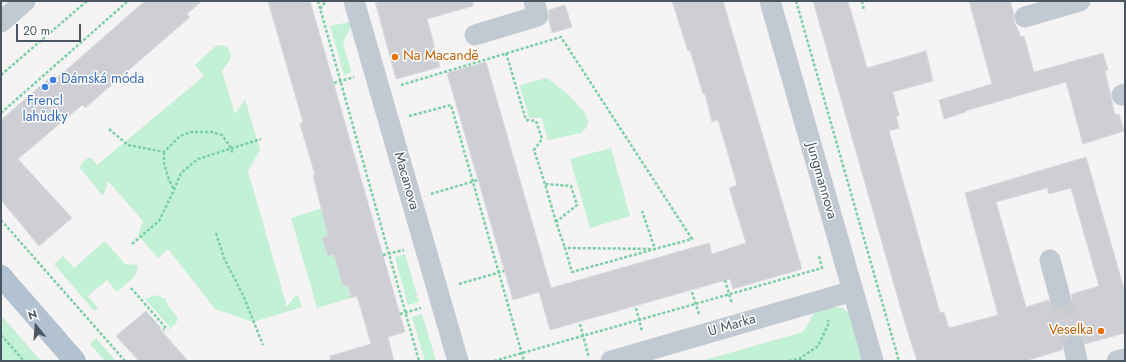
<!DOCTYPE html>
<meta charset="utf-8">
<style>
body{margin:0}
#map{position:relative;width:1126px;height:362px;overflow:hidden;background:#f5f3f3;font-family:Jost,sans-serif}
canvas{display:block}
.frame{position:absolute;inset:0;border:2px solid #4a5661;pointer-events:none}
.north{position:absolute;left:16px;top:306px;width:40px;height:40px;-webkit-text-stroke:3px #fff;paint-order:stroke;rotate:343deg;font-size:11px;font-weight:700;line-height:16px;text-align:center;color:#4a5661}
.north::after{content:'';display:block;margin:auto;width:14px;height:18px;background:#4a5661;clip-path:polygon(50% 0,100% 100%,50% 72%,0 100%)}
.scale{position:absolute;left:16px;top:24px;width:65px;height:18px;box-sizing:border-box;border:2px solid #4a5661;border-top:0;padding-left:5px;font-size:12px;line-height:14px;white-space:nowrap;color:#4a5661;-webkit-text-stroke:3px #fff;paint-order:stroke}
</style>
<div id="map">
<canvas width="1126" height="362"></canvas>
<div class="frame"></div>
<div class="north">N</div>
<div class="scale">20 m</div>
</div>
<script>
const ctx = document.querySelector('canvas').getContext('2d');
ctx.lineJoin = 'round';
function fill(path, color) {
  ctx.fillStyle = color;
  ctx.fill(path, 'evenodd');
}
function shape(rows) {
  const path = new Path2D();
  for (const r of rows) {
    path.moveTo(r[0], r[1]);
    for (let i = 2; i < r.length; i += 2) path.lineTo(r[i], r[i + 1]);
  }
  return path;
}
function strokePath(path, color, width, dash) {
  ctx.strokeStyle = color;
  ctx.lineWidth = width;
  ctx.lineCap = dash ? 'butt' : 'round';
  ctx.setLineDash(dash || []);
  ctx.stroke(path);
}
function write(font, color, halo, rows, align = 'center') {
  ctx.font = font + ' Jost,sans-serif';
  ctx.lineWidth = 3;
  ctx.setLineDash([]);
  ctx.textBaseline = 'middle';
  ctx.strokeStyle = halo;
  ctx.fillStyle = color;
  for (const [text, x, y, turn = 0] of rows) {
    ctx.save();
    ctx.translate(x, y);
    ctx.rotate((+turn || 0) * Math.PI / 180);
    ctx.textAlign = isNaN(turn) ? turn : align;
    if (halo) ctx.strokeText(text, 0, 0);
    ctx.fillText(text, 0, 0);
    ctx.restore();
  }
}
const green = shape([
 [354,21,343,42,351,72,344,75,330,26],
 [217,45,220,45,227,47,231,54,230,60,222,71,235,114,245,99,260,150,248,171,287,307,296,295,298,296,302,307,253,322,215,309,168,249,158,258,138,235,143,221,108,181,104,194,102,195,80,168,82,162,88,158,91,158,97,165,204,76,195,65],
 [547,78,569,95,585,113,588,122,586,128,581,133,548,140,542,118,529,118,520,85],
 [611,148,630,216,590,228,570,159],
 [326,207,333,234,322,238,328,256,339,253,339,272,343,286,348,285,351,298,317,308,291,218],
 [105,241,125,264,138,265,137,270,134,277,117,292,107,280,88,296,98,308,94,311,54,264,63,256,74,268],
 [405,254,419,302,408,305,395,257],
 [155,295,166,299,167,304,178,318,176,323,164,334,170,327,145,299],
 [832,307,843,308,850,314,866,361,701,361,803,332,815,312],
 [422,314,436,361,425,361,412,317],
 [1,315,41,361,1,361],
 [96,338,116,361,105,361,90,344]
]);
const building = shape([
 [145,1,202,1,187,14,190,17,85,108,82,105,18,159,72,218,39,246,1,200,1,120,54,74,57,78,145,1],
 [268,1,310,1,405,332,388,337,394,361,331,361,330,356,371,344,357,296,351,298,348,285,343,286,334,254,328,256,322,238,328,236,313,175,315,175,300,124,303,122,268,1],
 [375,1,473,1,473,6,427,19,440,67,396,79,375,1],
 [672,1,723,1,802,269,733,289,730,279,550,330,539,292,513,300,447,73,486,62,551,288,709,243,712,254,746,243,729,188,737,185,718,120,712,122,705,94,703,94,690,50,688,51,672,1],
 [813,1,848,1,867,68,926,51,933,81,893,92,899,116,896,116,899,128,889,131,940,313,944,312,949,328,998,315,965,193,1086,157,1125,292,1125,333,1085,344,1078,336,1071,335,1066,338,1063,343,1062,350,1025,361,917,361,905,323,813,1],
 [1047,188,1049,194,1071,188,1099,286,1072,294,1072,300,1069,305,1063,309,1057,309,1052,306,1049,300,1026,307,996,202,1047,188],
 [969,1,1010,1,1014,14,1014,21,1021,37,1024,36,1034,72,1103,53,1108,70,1105,71,1115,115,1119,114,1124,131,1083,144,1066,82,965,111,966,112,944,119,939,100,992,84,969,1],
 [565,5,572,27,552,33,549,21,549,10,565,5],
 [146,311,161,328,160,329,188,361,139,361,116,336,146,311]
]);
const minorTunnel = shape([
 [1060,297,1074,347]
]);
const path = shape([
 [318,1,419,361],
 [796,1,899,361],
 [862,1,864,11],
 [320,9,326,1],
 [506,53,526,120,536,121,542,139,534,150,545,184],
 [1,75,87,1],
 [334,83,354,77],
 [401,85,561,37,692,239,655,249,572,272,565,248,655,249,642,211],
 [1,113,128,1],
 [409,116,451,105,524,361],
 [109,129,128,145,164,152,180,136,191,132,212,132,222,135,231,148,233,154],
 [164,152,164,163,169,180,174,190],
 [431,194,478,180],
 [1,220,125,361],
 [556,222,545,184,571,186,577,205,556,222,565,248],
 [216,233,224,258,243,295,263,345],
 [132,244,159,221,174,190,181,173,198,159,261,139],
 [383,255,404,250],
 [725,280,732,304],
 [459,284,504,271],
 [131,288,166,328,163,330],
 [692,292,699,314],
 [636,308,642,331],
 [400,314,421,308],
 [580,324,589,358],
 [1,335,24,361],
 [799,359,806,361],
 [494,361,822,268,819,256],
 [789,361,799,359,818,346,829,323,828,320]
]);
const minor = shape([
 [354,1,458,361],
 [770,1,873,361],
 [1025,17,1080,1],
 [1,22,25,1],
 [475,35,538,16,534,1],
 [1122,95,1125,94],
 [1050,260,1060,297],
 [1074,347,1077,361],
 [611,361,853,291],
 [1117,361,1125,359]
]);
const major = shape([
 [1,276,75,361]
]);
const markers = [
 [395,57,4,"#e8710a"],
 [53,80,4,"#3f7fe0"],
 [45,87,4,"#3f7fe0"],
 [1101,331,4,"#e8710a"]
];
const foodNames = [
 ["Na Macandě",403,57],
 ["Veselka",1093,331,"right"]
];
const shopNames = [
 ["Dámská móda",61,80],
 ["Frencl",45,102,"center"],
 ["lahůdky",45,118,"center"]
];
const streetNames = [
 ["Macanova",406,181,74],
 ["Jungmannova",821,181,74],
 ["U Marka",732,326,-16]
];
fill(green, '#c3f1d5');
fill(building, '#cdcfd5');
strokePath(building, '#d7d9de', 1);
strokePath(minorTunnel, '#caccce', 21, [21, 10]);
strokePath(path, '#7ad0a6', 2.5, [3, 2]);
strokePath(minor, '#c1cad2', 21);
strokePath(major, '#b3c2d1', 22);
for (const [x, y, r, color] of markers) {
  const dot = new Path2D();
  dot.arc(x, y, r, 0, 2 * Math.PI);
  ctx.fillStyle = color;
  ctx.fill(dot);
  strokePath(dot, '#fff', 1.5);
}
write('14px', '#c56008', '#fff', foodNames, 'left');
write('14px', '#366cbe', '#fff', shopNames, 'left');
write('14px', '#4a5661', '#fff', streetNames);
</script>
